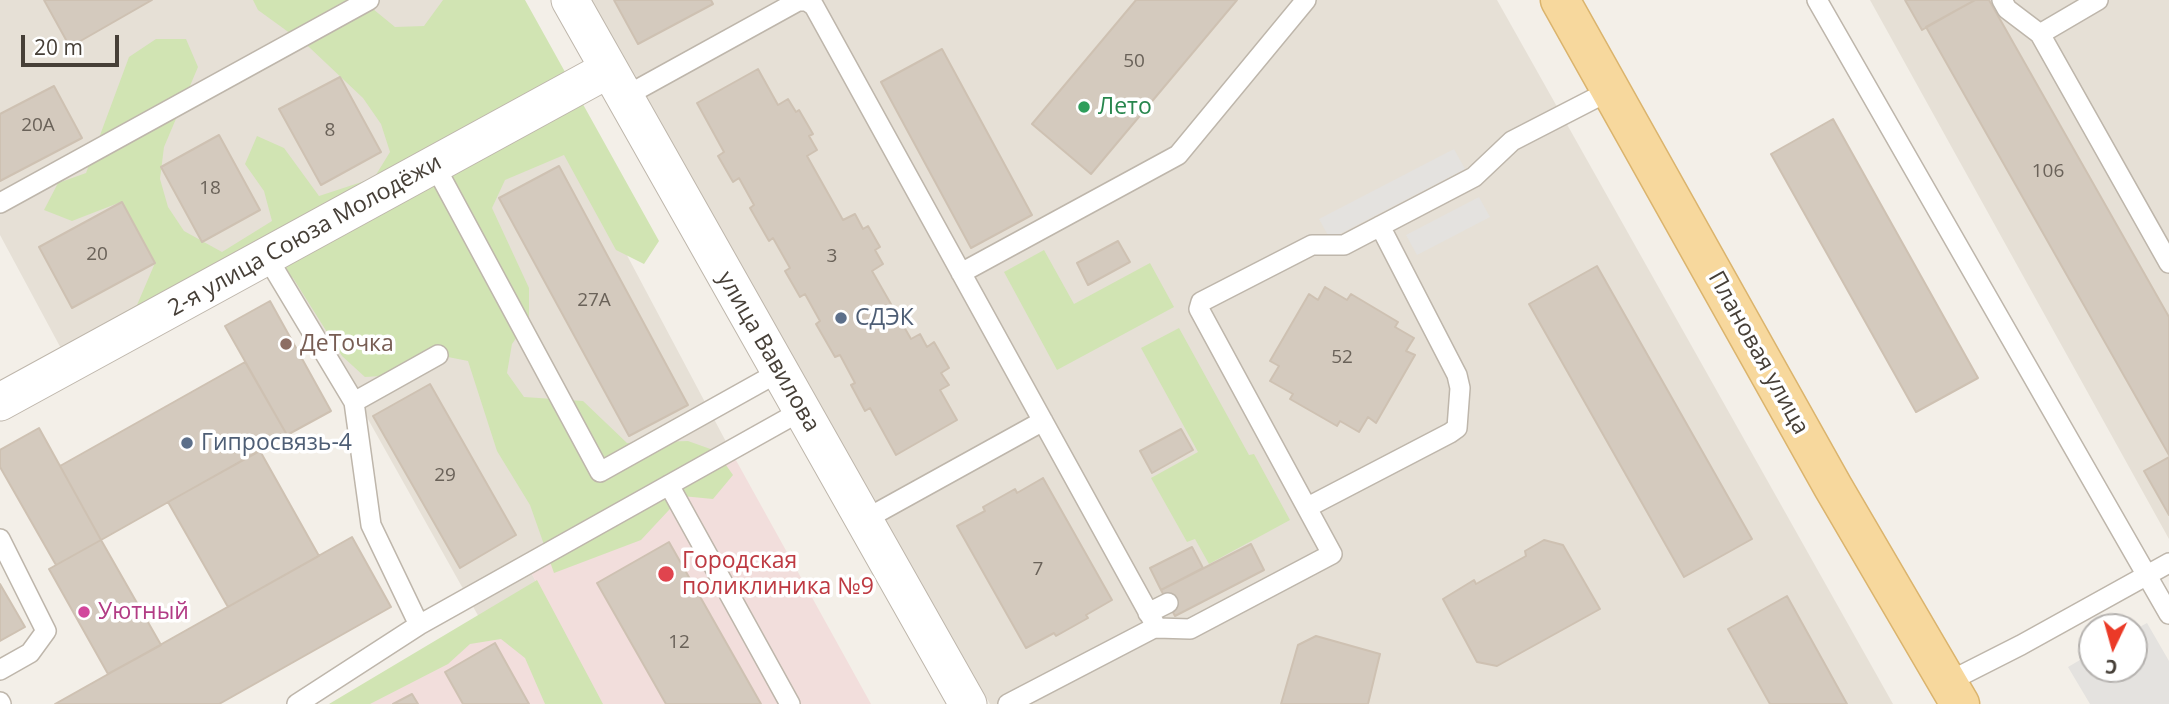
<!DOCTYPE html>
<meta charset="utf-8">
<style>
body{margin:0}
#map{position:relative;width:2169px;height:704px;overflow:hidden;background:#f3efe8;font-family:"Open Sans",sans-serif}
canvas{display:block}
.north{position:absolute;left:2078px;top:613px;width:70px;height:70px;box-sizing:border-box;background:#fff;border:2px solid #b5b2af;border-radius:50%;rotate:185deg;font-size:19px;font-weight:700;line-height:28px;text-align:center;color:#463f37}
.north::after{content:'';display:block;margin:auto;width:24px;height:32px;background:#eb3a27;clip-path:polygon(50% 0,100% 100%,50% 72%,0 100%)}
.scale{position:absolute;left:21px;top:35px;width:98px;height:32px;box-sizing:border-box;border:4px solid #463f37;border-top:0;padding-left:9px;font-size:21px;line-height:24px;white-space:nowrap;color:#463f37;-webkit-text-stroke:5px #fff;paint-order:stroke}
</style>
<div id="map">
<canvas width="2169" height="704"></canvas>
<div class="north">С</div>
<div class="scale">20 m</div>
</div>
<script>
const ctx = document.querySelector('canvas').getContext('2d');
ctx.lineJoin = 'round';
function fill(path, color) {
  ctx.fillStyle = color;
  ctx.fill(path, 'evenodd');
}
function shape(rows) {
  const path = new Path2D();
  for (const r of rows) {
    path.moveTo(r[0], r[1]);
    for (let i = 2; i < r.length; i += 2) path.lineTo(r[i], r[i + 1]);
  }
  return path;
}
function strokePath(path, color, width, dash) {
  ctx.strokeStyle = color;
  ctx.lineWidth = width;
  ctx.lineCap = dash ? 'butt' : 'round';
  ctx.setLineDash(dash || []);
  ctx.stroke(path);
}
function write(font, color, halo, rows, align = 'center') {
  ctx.font = font + ' "Open Sans",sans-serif';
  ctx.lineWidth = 7;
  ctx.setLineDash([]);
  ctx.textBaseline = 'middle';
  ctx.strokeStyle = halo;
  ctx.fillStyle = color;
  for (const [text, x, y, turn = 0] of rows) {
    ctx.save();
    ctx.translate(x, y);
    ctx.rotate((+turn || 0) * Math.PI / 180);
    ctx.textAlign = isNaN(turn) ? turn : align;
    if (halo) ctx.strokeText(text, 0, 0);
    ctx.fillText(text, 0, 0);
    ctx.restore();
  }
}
const residential = shape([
 [0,0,518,0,567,85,64,354,0,235],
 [588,0,1497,0,1893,704,990,704],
 [1870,0,2169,0,2169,539],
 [552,114,732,453,528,567,538,585,480,619,281,264]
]);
const medical = shape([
 [732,453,871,704,338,704,537,584,528,567]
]);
const green = shape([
 [253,0,362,0,395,27,424,26,443,0,525,0,659,241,644,264,616,250,564,155,505,180,492,208,529,288,529,319,512,344,507,373,524,397,583,401,627,443,688,441,716,451,733,475,713,499,682,496,641,540,554,573,530,505,497,451,468,361,438,355,398,375,365,377,342,356,293,278,264,266,125,348,111,320,137,305,155,263,134,239,121,202,72,221,44,210,58,183,86,173,129,57,156,39,186,39,198,67,164,147,160,179,168,207,184,231,222,252,272,221,264,191,245,164,257,136,284,148,319,196,374,178,390,152,381,124,363,98,309,47,258,10],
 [1044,250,1074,304,1150,263,1174,307,1057,370,1004,272],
 [1179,328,1249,455,1254,454,1290,520,1209,564,1195,539,1187,542,1151,478,1198,452,1141,348],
 [537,580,603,704,545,704,525,658,501,639,470,644,448,664,370,704,329,704]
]);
const parking = shape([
 [1454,149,1465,169,1330,239,1319,219],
 [1479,197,1490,217,1417,255,1406,235],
 [2147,623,2169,661,2169,704,2090,704,2068,667,2092,653,2092,669,2134,669,2134,630]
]);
const building = shape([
 [44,0,152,0,70,47,44,0],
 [614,0,711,0,713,4,638,44,614,0],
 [1136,0,1237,0,1091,174,1032,124,1136,0],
 [1905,0,1975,0,1922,30,1905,0],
 [1975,0,1989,0,2169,317,2169,455,1926,27,1975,0],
 [942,49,1032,215,971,248,881,82,942,49],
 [758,69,778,105,788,99,796,112,799,110,813,134,809,136,817,150,807,156,843,220,855,214,863,229,868,226,880,247,875,250,883,264,872,271,911,339,920,334,927,347,934,342,949,368,941,373,949,385,940,390,957,420,896,455,870,408,865,411,851,385,855,383,840,355,835,357,816,324,820,321,805,294,800,297,785,271,790,268,773,238,769,241,750,208,754,205,739,178,733,182,718,156,724,152,697,103,758,69],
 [340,77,381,152,321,185,279,109,340,77],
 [54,86,82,138,0,181,0,114,54,86],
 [1833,119,1978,378,1916,412,1771,154,1833,119],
 [219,135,260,210,202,242,161,167,219,135],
 [559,166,688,405,629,436,499,198,559,166],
 [122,202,155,263,72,308,39,247,122,202],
 [1118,241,1130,262,1088,285,1077,263,1118,241],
 [1597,266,1752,539,1684,577,1529,304,1597,266],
 [1325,287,1347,300,1351,294,1398,322,1395,327,1414,338,1406,351,1415,355,1376,423,1368,417,1359,432,1340,421,1337,426,1290,399,1293,394,1270,381,1279,366,1270,361,1309,294,1318,300,1325,287],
 [270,301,331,411,287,435,225,326,270,301],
 [245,362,287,435,101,540,60,466,245,362],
 [430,384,516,535,460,568,373,416,430,384],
 [39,428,101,540,56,565,0,467,0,450,39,428],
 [1181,429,1193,450,1152,473,1140,451,1181,429],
 [260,451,319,556,228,607,168,502,260,451],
 [2169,457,2169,515,2144,471,2169,457],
 [1043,478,1112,600,1086,615,1088,618,1056,636,1054,633,1026,648,957,526,985,511,983,507,1015,489,1017,493,1043,478],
 [352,537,391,607,219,704,55,704,352,537],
 [101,540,161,645,108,674,49,569,101,540],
 [1544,540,1563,545,1600,609,1497,666,1477,662,1443,599,1474,580,1476,584,1526,556,1525,551,1544,540],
 [669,542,761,704,666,704,597,583,669,542],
 [1251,544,1264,570,1175,616,1161,590,1251,544],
 [1192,547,1203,568,1161,590,1150,568,1192,547],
 [0,584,25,627,0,641,0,584],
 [1787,596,1847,704,1770,704,1728,629,1787,596],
 [1316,636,1380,654,1368,704,1281,704,1298,645,1316,636],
 [495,643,529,704,463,704,445,672,495,643],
 [412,694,418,704,393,704,412,694]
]);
const service = shape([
 [1817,0,2169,614],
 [2002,0,2007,9,2040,34],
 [2098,0,2040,34,2169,263],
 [624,97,798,1,807,1,814,6,1157,628],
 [435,166,600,472,779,372],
 [0,203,369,0],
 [267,257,354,402,438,355],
 [961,273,1178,155,1306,0],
 [669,485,790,704],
 [1308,507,1450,433,1457,428,1460,388,1457,375,1380,226],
 [864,520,1043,421],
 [0,539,46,631,30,653,0,670],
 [1148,613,1168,603],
 [419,625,801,411],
 [1948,682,2021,645,2169,563],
 [0,702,1,704],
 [297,704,419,625,371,525,354,402],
 [1008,704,1152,629,1157,628,1190,629,1332,554,1199,309,1201,302,1312,245,1344,245,1474,177,1512,141,1611,90]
]);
const minor = shape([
 [570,0,968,704],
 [0,402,609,69]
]);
const primary = shape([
 [1560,0,1833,487,1960,704]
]);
const markers = [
 [1084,107,7,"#2e9e5b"],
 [841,318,7,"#5c6f8a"],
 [286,344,7,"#8d6e63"],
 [187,443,7,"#5c6f8a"],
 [666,574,9,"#e0444e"],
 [84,612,7,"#d1479c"]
];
const numberNames = [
 ["50",1134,62],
 ["20А",38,126],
 ["8",330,131],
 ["106",2048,172],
 ["18",210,189],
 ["20",97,255],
 ["3",832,257],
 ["27А",594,301],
 ["52",1342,358],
 ["29",445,476],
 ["7",1038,570],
 ["12",679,643]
];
const leisureNames = [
 ["Лето",1098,107]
];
const streetNames = [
 ["2-я улица Союза Молодёжи",305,236,-29],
 ["улица Вавилова",768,352,60],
 ["Плановая улица",1758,353,61]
];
const serviceNames = [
 ["СДЭК",855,318],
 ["Гипросвязь-4",201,443]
];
const educationNames = [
 ["ДеТочка",300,344]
];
const healthNames = [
 ["Городская",682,561],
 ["поликлиника №9",682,587]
];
const hotelNames = [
 ["Уютный",98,612]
];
fill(residential, '#e6e0d6');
fill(medical, '#f2dedc');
fill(green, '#d1e4b3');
fill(parking, '#e4e2df');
fill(building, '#d4cabe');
strokePath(building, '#cec1b2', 2);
strokePath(service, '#beb6ab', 22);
strokePath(minor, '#beb6ab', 39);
strokePath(primary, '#dbb46d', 41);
strokePath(service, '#fff', 19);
strokePath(minor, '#fff', 37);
strokePath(primary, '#f7d89d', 38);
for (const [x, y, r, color] of markers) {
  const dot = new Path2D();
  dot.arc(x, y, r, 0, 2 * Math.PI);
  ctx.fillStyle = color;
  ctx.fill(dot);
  strokePath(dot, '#fff', 2.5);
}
write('19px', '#6a6259', null, numberNames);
write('23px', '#27864d', '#fff', leisureNames, 'left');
write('23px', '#463f37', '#fff', streetNames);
write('23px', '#4e5e75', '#fff', serviceNames, 'left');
write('23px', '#785e54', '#fff', educationNames, 'left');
write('23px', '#be3a42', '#fff', healthNames, 'left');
write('23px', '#b23c85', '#fff', hotelNames, 'left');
</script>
